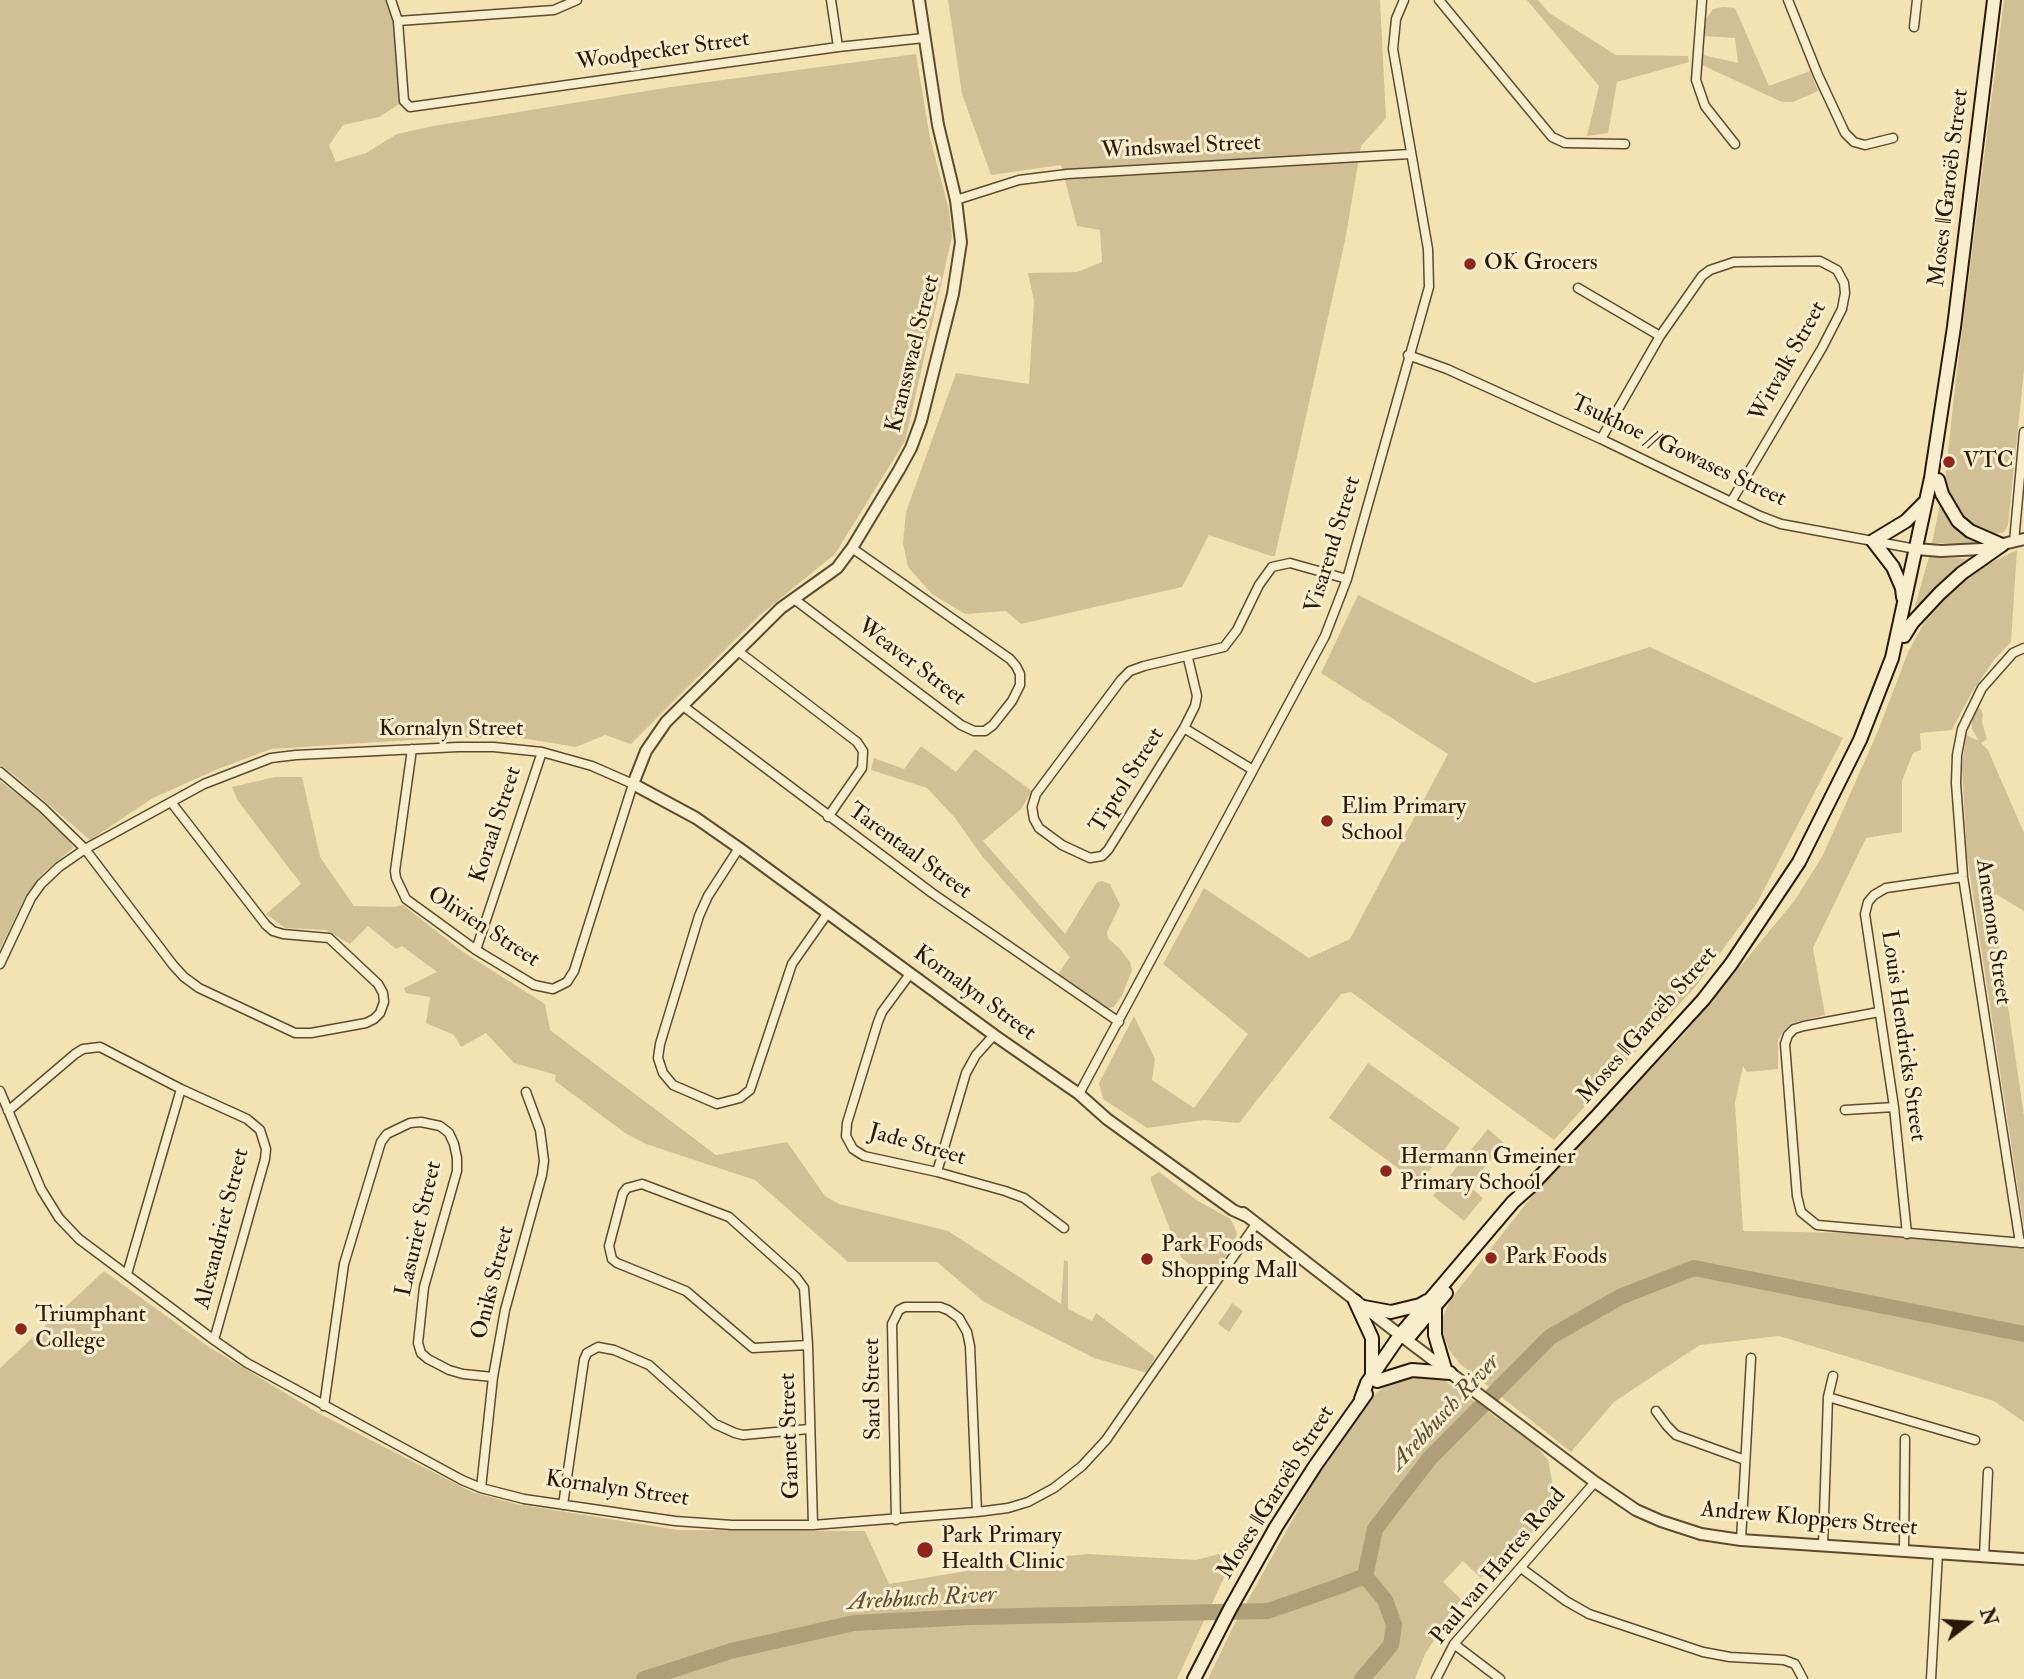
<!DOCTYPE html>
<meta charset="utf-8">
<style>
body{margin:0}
#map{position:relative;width:2024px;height:1679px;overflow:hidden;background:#f4e3b2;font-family:"IM FELL Double Pica",serif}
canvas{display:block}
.north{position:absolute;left:1933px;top:1588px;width:70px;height:70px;-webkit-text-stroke:5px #f8edcd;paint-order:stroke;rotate:73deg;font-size:19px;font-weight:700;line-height:28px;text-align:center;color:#291805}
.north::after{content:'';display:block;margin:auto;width:24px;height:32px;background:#291805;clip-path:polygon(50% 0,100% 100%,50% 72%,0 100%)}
</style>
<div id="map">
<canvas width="2024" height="1679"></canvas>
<div class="north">N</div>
</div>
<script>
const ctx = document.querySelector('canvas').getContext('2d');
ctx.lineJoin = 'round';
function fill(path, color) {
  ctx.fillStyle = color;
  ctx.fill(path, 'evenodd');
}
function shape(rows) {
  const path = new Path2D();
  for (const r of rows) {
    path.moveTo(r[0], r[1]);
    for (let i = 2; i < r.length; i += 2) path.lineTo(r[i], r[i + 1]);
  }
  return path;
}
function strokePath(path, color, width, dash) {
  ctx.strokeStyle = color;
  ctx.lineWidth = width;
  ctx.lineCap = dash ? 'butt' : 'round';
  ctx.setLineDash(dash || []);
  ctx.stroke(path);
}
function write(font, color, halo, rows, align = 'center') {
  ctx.font = font + ' "IM FELL Double Pica",serif';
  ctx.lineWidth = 6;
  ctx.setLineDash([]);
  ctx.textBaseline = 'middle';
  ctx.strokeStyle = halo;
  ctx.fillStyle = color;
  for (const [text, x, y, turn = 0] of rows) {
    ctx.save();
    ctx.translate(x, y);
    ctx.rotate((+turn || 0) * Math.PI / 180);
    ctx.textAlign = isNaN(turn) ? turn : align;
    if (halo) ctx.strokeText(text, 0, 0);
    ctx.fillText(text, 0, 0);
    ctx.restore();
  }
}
const green = shape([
 [0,0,391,0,398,21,404,101,379,117,343,125,329,145,336,162,366,153,397,134,433,126,671,87,916,54,930,138,949,210,952,237,905,441,835,554,760,615,631,744,605,735,576,747,521,738,458,737,271,749,218,769,153,798,90,840,13,774,0,765],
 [948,0,1380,0,1386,118,1361,146,1345,241,1275,556,1271,556,1209,535,1182,587,1021,624,1006,611,965,614,932,594,908,567,903,543,906,512,956,373,1029,384,1034,301,1028,273,1077,272,1102,262,1100,230,1077,226,1061,165,991,175,962,94],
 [1527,0,1538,0,1549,13,1616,55,1688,56,1689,62,1617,82,1608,133,1587,136,1599,86],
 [2004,0,2024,0,2024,370,2008,525,2004,532,1992,535,1965,523,1947,493,1945,480,1956,378],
 [1723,7,1735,8,1769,86,1810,71,1818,91,1793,102,1782,102,1702,65,1703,55,1738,63,1735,38,1704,36,1706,19,1713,9],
 [1940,504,1950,520,1960,530,1987,543,1932,543],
 [2017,550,2011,642,1994,660,1972,692,1952,730,1920,733,1921,750,1913,753,1902,781,1902,832,1866,838,1813,948,1825,1015,1792,1023,1784,1030,1778,1040,1778,1069,1747,1072,1743,1066,1735,1103,1743,1231,1907,1234,2024,1243,2024,1422,1994,1401,1779,1336,1700,1345,1614,1402,1571,1452,1460,1364,1449,1350,1442,1331,1442,1319,1450,1300,1537,1190,1685,1033,1795,900,1823,855,1878,731,1908,652,1924,623,1963,579,1992,562],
 [1929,557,1976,559,1911,620],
 [1358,595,1535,683,1650,647,1843,738,1757,903,1696,986,1554,1140,1351,992,1341,994,1239,1123,1204,1120,1147,1128,1103,1099,1099,1083,1134,1016,1155,1059,1152,1080,1194,1108,1248,1034,1163,964,1204,888,1309,958,1350,939,1448,754,1321,673],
 [1978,708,1981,709,1983,715,1982,722,1987,739,1981,743,1988,750,2024,833,2024,911,1996,894,1992,897,2024,1116,2024,1228,1967,856,1962,767,1966,735,1979,741,1972,729,1972,716],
 [921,746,956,772,975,749,1032,791,1021,809,983,841,1065,934,1097,882,1102,881,1110,884,1120,905,1107,932,1108,938,1120,949,1130,962,1132,970,1122,996,1114,1007,1108,1008,1100,1004,1058,974,1070,957,982,856,955,818,927,788,871,770,874,758,904,769],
 [275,777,302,777,320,857,354,906,394,907,403,905,463,952,545,1004,550,1030,716,1155,787,1142,825,1196,839,1204,948,1231,1061,1304,1064,1260,1068,1261,1068,1309,1092,1321,1096,1313,1155,1357,1147,1373,1094,1358,1011,1316,983,1301,937,1262,848,1262,755,1180,646,1144,625,1133,555,1081,556,1075,514,1063,486,1033,461,1047,454,1035,426,1023,430,997,406,993,404,988,437,972,402,946,396,949,368,926,350,944,326,930,285,928,266,914,301,884,238,801,232,787],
 [0,781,29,803,69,841,73,848,44,872,27,893,0,949],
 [1368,1063,1460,1128,1420,1184,1329,1118],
 [1488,1129,1504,1143,1469,1186,1483,1198,1464,1221,1433,1196],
 [1159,1172,1198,1201,1229,1218,1233,1223,1237,1234,1235,1240,1216,1275,1204,1278,1181,1257,1151,1181,1151,1177],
 [104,1271,209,1347,320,1414,472,1492,516,1504,678,1530,865,1531,889,1584,1038,1559,1088,1554,1196,1560,1219,1554,1227,1571,1177,1679,0,1679,0,1368],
 [1232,1303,1243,1311,1229,1332,1218,1324],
 [1427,1377,1444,1380,1535,1445,1548,1460,1554,1492,1553,1508,1513,1556,1495,1562,1481,1578,1463,1561,1443,1582,1461,1599,1425,1654,1415,1679,1208,1679,1232,1629,1320,1470,1365,1405,1377,1392,1390,1384,1406,1379]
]);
const river = shape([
 [644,1679,731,1651,854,1623,970,1617,1268,1611,1334,1588,1365,1576,1375,1529,1430,1458,1550,1337,1620,1297,1694,1268,2024,1334],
 [1362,1679,1391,1645,1394,1625,1385,1600,1365,1576]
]);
const minor = shape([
 [391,0,398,21,404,101,410,107,838,47,924,38],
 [831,0,838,47],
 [1439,0,1552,137,1565,143,1625,144],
 [1702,0,1696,80,1705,106,1735,144],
 [1788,0,1818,75,1845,133,1854,142,1865,145,1893,138],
 [398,21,554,10,577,0],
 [1914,27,1917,0],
 [956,200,1019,180,1067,174,1410,154],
 [1578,288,1660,336],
 [1408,355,1447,369,1601,439,1760,516,1781,524,1916,549],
 [1601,439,1660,336,1702,276,1710,270,1734,262,1820,261,1837,270,1844,283,1845,293,1842,309,1822,348,1731,502],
 [2014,542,2024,432],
 [794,599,961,725,974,731,985,731,993,725,1012,701,1020,685,1020,674,1016,666,1010,659,852,548],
 [738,651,857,742,863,751,862,768,828,817],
 [1188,658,1197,696,1195,706,1184,728,1108,850,1102,856,1090,858,1062,845,1039,828,1034,819,1032,807,1036,794,1121,680,1130,671,1144,666,1224,647,1237,630,1259,585,1272,567,1290,563,1347,579],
 [683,706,932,893,1119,1022],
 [1184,728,1253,770],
 [0,772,43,808,85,849,173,965,184,977,199,988,295,1033,311,1033,366,1023,374,1019,380,1013,384,1002,383,993,378,984,329,938,283,934,273,931,266,925,171,802],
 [739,848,708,896,699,916,660,1044,658,1058,663,1073,673,1085,717,1104,740,1098,750,1090,792,964,827,914],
 [476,950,542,752],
 [0,964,31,898,41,884,59,867,85,849,204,784,271,758,296,755,458,747,494,747,542,752,592,766,633,784,574,971,567,982,553,989,534,985,476,950,406,899,396,878,395,871,412,749],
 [910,974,882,1012,878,1022,847,1123,846,1136,853,1149,864,1156,937,1172,1005,1191,1024,1198,1064,1228],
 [1879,1012,1804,1026,1794,1029,1788,1035,1785,1044,1797,1196,1801,1212,1817,1225,2023,1243],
 [0,1091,41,1189,59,1218,79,1239,214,1340,247,1363,462,1480,481,1488,524,1499,675,1521,732,1525,813,1525,977,1512,1008,1508,1028,1502,1054,1488,1082,1466,1106,1440,1256,1224],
 [1079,1094,1325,636,1347,579,1429,287,1428,249,1393,49,1396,19,1404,0],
 [1845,1110,1894,1107],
 [8,1111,75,1054,83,1049,100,1047,181,1089,247,1119,260,1130,266,1149,265,1159,214,1340],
 [937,1172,966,1073,976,1055,994,1035],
 [1907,1234,1894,1107,1865,914,1868,902,1874,895,1886,888,1963,877],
 [2020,1243,1963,877,1956,783,1957,755,1962,729,1982,688,2013,653,2024,648],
 [127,1274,181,1089],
 [808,1345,753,1348,686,1291,617,1263,612,1259,609,1246,623,1193,627,1188,642,1184,729,1217,796,1277,804,1288,808,1345,813,1525],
 [1828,1397,1975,1440],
 [324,1406,344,1264,381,1142,387,1134,410,1123,421,1122,440,1126,449,1133,454,1144,457,1158,457,1171,424,1287,418,1343,421,1353,428,1359,449,1370,463,1374,493,1377],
 [1656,1411,1667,1426,1676,1435,1745,1460],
 [481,1488,493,1377,505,1310,542,1175,544,1161,540,1130,526,1092],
 [563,1505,584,1360,587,1353,598,1347,614,1350,649,1365,715,1424,735,1433,743,1435,809,1429],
 [896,1520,892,1324,899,1310,905,1307,940,1307,948,1310,959,1318,967,1332,970,1346,977,1512],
 [1741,1540,1751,1358],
 [1823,1545,1828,1397,1833,1376],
 [1904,1551,1905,1439],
 [1984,1556,1988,1472],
 [1521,1568,1566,1601,1589,1614,1703,1652,1730,1657,1784,1660,1795,1664,1803,1679],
 [1454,1644,1500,1679],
 [1436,1679,1454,1644,1595,1482],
 [1931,1679,1938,1553]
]);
const tertiary = shape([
 [919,0,938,125,956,200,961,242,953,294,921,421,911,448,899,470,852,548,837,568,781,608,666,722,646,751,633,784,696,818,739,848,994,1035,1079,1094,1107,1119,1233,1210,1246,1216],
 [1916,549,1941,551,1982,549,2024,539],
 [1243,1213,1400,1335,1595,1482,1636,1510,1661,1521,1701,1534,1741,1540,2024,1559]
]);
const secondary = shape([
 [1938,480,1942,494,1958,521,1970,531,2002,545],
 [1903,597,1902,588,1893,567,1873,541,1906,521,1924,503],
 [1904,636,1912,623,1940,593,1962,573,2002,545],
 [1355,1301,1372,1338,1372,1375],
 [1364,1307,1391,1312,1420,1305,1427,1301],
 [1435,1308,1435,1335,1445,1369],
 [1408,1338,1446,1293],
 [1377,1381,1412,1370,1450,1373],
 [1361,1399,1367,1383,1400,1335,1513,1202,1531,1186,1597,1116,1703,1000,1731,964,1799,862,1860,740,1892,658,1931,478,1954,327,1994,0],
 [1194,1679,1230,1609,1276,1527,1315,1466,1366,1394]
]);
const markers = [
 [1470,264,7,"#8f2418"],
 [1949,462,7,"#8f2418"],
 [1327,821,7,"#8f2418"],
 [1386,1171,7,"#8f2418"],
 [1491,1258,7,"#8f2418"],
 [1147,1259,7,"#8f2418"],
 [21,1329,7,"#8f2418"],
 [925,1550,9,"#8f2418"]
];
const streetNames = [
 ["Woodpecker Street",663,52,-8],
 ["Windswael Street",1181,148,-3],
 ["Moses ǁGaroëb Street",1950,188,-83],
 ["Kransswael Street",914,354,-76],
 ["Witvalk Street",1789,362,-61],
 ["Tsukhoe //Gowases Street",1678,452,25],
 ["Visarend Street",1334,545,-73],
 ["Weaver Street",911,663,37],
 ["Kornalyn Street",451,730],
 ["Tiptol Street",1128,781,-58],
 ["Koraal Street",497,825,-72],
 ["Tarentaal Street",909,852,36],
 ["Olivien Street",483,928,33],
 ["Anemone Street",1992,932,82],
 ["Kornalyn Street",974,994,36],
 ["Moses ǁGaroëb Street",1648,1026,-49],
 ["Louis Hendricks Street",1902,1036,82],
 ["Jade Street",917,1146,16],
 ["Alexandriet Street",223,1229,-76],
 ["Lasuriet Street",420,1229,-77],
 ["Oniks Street",494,1283,-76],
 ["Sard Street",874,1389,-91],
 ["Garnet Street",791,1436,-92],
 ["Kornalyn Street",617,1490,8],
 ["Moses ǁGaroëb Street",1277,1493,-58],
 ["Andrew Kloppers Street",1809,1520,5],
 ["Paul van Hartes Road",1499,1567,-50]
];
const poiNames = [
 ["OK Grocers",1484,264],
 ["VTC",1963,462],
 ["Elim Primary",1341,808],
 ["School",1341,834],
 ["Hermann Gmeiner",1400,1158],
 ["Primary School",1400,1184],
 ["Park Foods",1161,1246],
 ["Shopping Mall",1161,1272],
 ["Park Foods",1505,1258],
 ["Triumphant",35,1316],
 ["College",35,1342],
 ["Park Primary",941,1537],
 ["Health Clinic",941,1563]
];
const waterNames = [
 ["Arebbusch River",1446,1413,-47],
 ["Arebbusch River",922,1600,-3]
];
fill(green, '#d1c095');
strokePath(river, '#af9e77', 16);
strokePath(minor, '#5c4b30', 11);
strokePath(tertiary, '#5c4b30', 14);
strokePath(secondary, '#291805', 16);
strokePath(minor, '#f8edcd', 8);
strokePath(tertiary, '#f8edcd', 10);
strokePath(secondary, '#f8edcd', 12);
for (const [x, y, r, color] of markers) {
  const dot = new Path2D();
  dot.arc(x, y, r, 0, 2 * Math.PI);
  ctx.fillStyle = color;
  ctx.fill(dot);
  strokePath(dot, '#f8edcd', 2.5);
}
write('23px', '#291805', '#f8edcd', streetNames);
write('23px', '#291805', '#f8edcd', poiNames, 'left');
write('italic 24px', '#5f4e33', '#f8edcd', waterNames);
</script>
